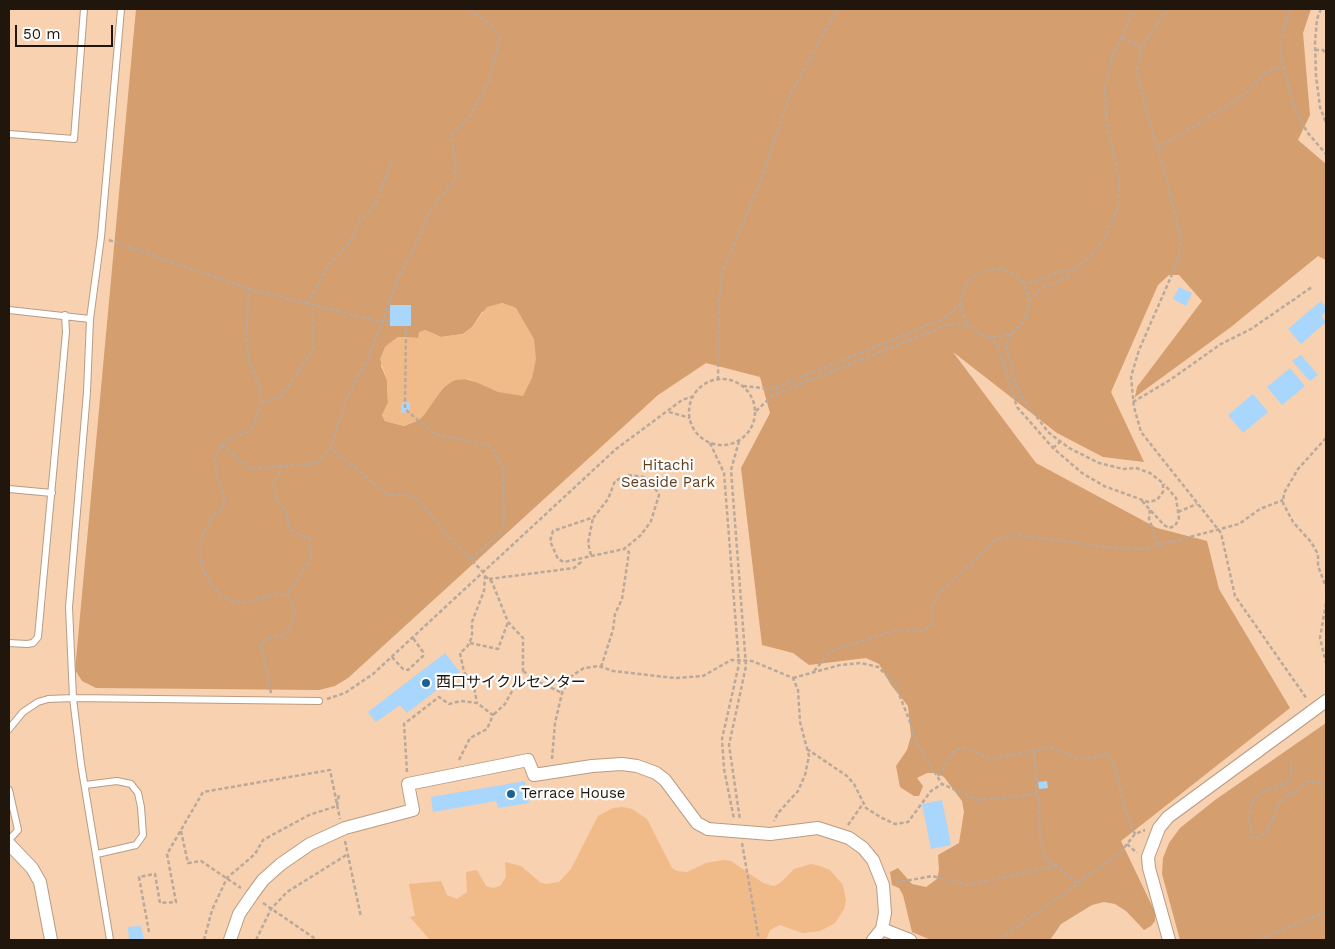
<!DOCTYPE html>
<meta charset="utf-8">
<style>
body{margin:0}
#map{position:relative;width:1335px;height:949px;overflow:hidden;background:#ffecdc;font-family:"Work Sans",sans-serif}
canvas{display:block}
.frame{position:absolute;inset:0;border:10px solid #20160c;pointer-events:none}
.scale{position:absolute;left:15px;top:25px;width:98px;height:22px;box-sizing:border-box;border:2px solid #20160c;border-top:0;padding-left:6px;font-size:15px;line-height:18px;white-space:nowrap;color:#20160c;-webkit-text-stroke:4px #fdfdfd;paint-order:stroke}
</style>
<div id="map">
<canvas width="1335" height="949"></canvas>
<div class="frame"></div>
<div class="scale">50 m</div>
</div>
<script>
const ctx = document.querySelector('canvas').getContext('2d');
ctx.lineJoin = 'round';
function fill(path, color) {
  ctx.fillStyle = color;
  ctx.fill(path, 'evenodd');
}
function shape(rows) {
  const path = new Path2D();
  for (const r of rows) {
    if (r.length === 3) {
      path.moveTo(r[0] + r[2], r[1]);
      path.arc(r[0], r[1], r[2], 0, 2 * Math.PI);
      continue;
    }
    path.moveTo(r[0], r[1]);
    for (let i = 2; i < r.length; i += 2) path.lineTo(r[i], r[i + 1]);
  }
  return path;
}
function strokePath(path, color, width, dash) {
  ctx.strokeStyle = color;
  ctx.lineWidth = width;
  ctx.lineCap = dash ? 'butt' : 'round';
  ctx.setLineDash(dash || []);
  ctx.stroke(path);
}
function write(font, color, halo, rows, align = 'center') {
  ctx.font = font + ' "Work Sans","Noto Sans JP",sans-serif';
  ctx.lineWidth = 4.5;
  ctx.setLineDash([]);
  ctx.textBaseline = 'middle';
  ctx.strokeStyle = halo;
  ctx.fillStyle = color;
  for (const [text, x, y, turn = 0] of rows) {
    ctx.save();
    ctx.translate(x, y);
    ctx.rotate((+turn || 0) * Math.PI / 180);
    ctx.textAlign = isNaN(turn) ? turn : align;
    if (halo) ctx.strokeText(text, 0, 0);
    ctx.fillText(text, 0, 0);
    ctx.restore();
  }
}
const green = shape([
 [9,9,1326,9,1326,940,9,940]
]);
const forest = shape([
 [136,9,1311,9,1303,33,1310,115,1298,140,1326,164,1326,260,1318,256,1231,327,1135,397,1137,387,1202,301,1179,275,1169,275,1158,285,1111,392,1144,462,1103,457,1057,433,953,352,1036,463,1157,528,1207,541,1219,589,1290,708,1121,841,1155,912,1155,921,1151,926,1144,930,1126,911,1115,904,1104,902,1092,905,1061,924,1050,940,931,940,912,932,903,895,899,888,892,885,890,872,898,868,912,884,926,887,937,879,939,870,938,855,959,843,964,812,962,801,944,777,935,773,927,773,917,778,923,786,919,796,914,796,900,787,896,766,907,750,911,736,908,706,891,685,879,664,866,658,809,665,793,653,762,645,741,468,770,413,760,377,706,363,658,395,348,678,335,686,319,690,96,688,82,681,75,670],
 [502,303,516,308,476,382,461,378,447,383,419,420,404,426,385,421,382,415,388,403,387,380,381,366,385,347,398,337,418,338,425,330,441,337,463,334,472,327,482,312],
 [1326,723,1326,940,1180,940,1162,874,1163,858,1169,843,1180,828,1215,800]
]);
const water = shape([
 [502,303,516,308,534,339,536,359,532,378,523,396,498,392,469,379,454,380,442,389,425,414,419,420,404,426,385,421,382,415,388,403,387,380,380,359,385,347,398,337,418,338,419,332,425,330,441,337,463,334,472,327,487,307],
 [622,807,632,809,647,819,672,868,677,871,687,872,706,863,723,860,731,861,763,883,774,886,780,883,794,869,811,864,820,866,830,870,843,885,846,901,844,909,835,923,820,931,802,933,780,925,770,930,766,940,430,940,410,917,415,916,409,884,441,881,447,895,457,899,467,892,466,872,477,870,486,886,493,888,500,886,506,877,505,862,521,866,541,883,546,884,559,882,571,869,598,816,613,808]
]);
const building = shape([
 [1179,287,1192,293,1186,306,1173,299],
 [1321,301,1326,307,1326,312,1321,316,1326,322,1301,344,1288,329],
 [390,305,411,305,411,326,390,326],
 [1301,355,1318,375,1310,381,1292,361],
 [1290,368,1305,386,1282,405,1267,387],
 [1253,394,1268,412,1243,433,1228,415],
 [410,402,410,412,401,413,401,403],
 [445,653,460,672,407,713,400,705,376,722,368,712],
 [525,781,529,803,498,808,496,801,433,812,431,797],
 [1047,781,1048,788,1039,789,1038,782],
 [942,800,951,845,931,849,922,804],
 [141,926,144,940,129,940,128,927]
]);
const path = shape([
 [1167,9,1142,47,1137,69,1148,118,1164,169,1181,239,1177,263,1139,350,1131,377,1134,407,1141,432,1221,533,1235,596,1307,699],
 [1290,9,1280,44,1283,66,1294,106,1307,132,1326,154],
 [1321,9,1317,19,1315,43,1316,76,1320,107,1326,123],
 [1121,38,1142,47],
 [1315,50,1323,50,1326,53],
 [1158,148,1246,94,1264,73,1282,66],
 [109,240,249,289],
 [995,303,34],
 [1022,283,1038,281,1058,272,1071,270],
 [1029,301,1041,288,1063,279,1091,256,1104,239,1118,207,1119,182,1106,117,1105,88,1112,57,1126,28,1132,9],
 [307,305,328,266,350,242,359,222,375,205,392,160],
 [390,320,382,322,399,276,415,246,432,207,456,179,452,133,468,119,488,84,500,38,490,24,469,9],
 [406,326,405,409,434,434,487,445,494,451,503,468,504,522,500,533,471,559],
 [988,336,997,344,1017,407,1053,448,1082,473,1104,486,1148,502,1157,500,1163,492,1163,483,1150,473,1136,468,1123,469,1099,463,1069,448,1048,432,1019,393,1006,346,1011,333],
 [722,412,33],
 [718,380,719,302,722,273,758,187,790,95,837,9],
 [743,386,772,389,943,319,961,304],
 [1133,402,1170,380,1221,344,1251,329,1312,287],
 [261,403,283,395,313,349,313,307],
 [756,411,773,395,950,324,970,326],
 [669,412,690,418],
 [1326,438,1298,469,1284,493,1283,503,1293,522,1311,542,1318,554,1318,566,1326,587],
 [739,441,731,470,746,666,729,745,740,820],
 [710,443,724,473,739,664,722,739,724,769,734,819],
 [221,445,250,469,317,463,331,448],
 [1053,448,1061,441],
 [282,465,274,484,275,494,279,504,287,511,288,525,291,530,310,539,311,558,287,595],
 [628,475,644,477,651,481,659,495,651,521,641,535,624,549,564,562,558,559,550,541,553,531,594,517,608,499,615,481,628,475],
 [1142,501,1164,525,1169,528,1175,526,1179,518,1176,498,1164,484],
 [1150,510,1149,519,1159,546],
 [1178,512,1197,504],
 [591,555,588,543,593,518],
 [485,576,492,582,508,622,523,638,523,671,505,704,493,715],
 [489,579,574,568,581,562,581,559],
 [1326,603,1320,638,1326,663],
 [470,643,498,649,508,622],
 [392,657,403,669,408,670,423,656,423,652,413,638],
 [601,667,613,630,615,614,622,599,629,552,624,549],
 [523,671,539,682,562,693],
 [814,671,831,651,897,630,925,631,933,622,932,606,940,592,997,539,1017,535,1107,547,1144,549,1239,524,1260,509,1283,500],
 [793,678,840,665,861,663,878,667,895,684,912,727,915,741,942,784],
 [271,693,261,645,267,638,282,636,288,631,295,617,292,601,287,595,277,594,244,603,231,601,220,594,209,582,202,566,200,550,203,534,211,519,223,507,224,495,218,481,215,463,217,451,226,441,247,432,253,426,261,403,259,386,249,360,246,336,249,289,382,322,366,363,348,394,331,448,388,495,409,495,420,502,450,538,483,572,485,576,484,591,472,622,472,637,467,647,460,653,464,672,474,687,477,703],
 [327,699,345,693,373,674,616,449,682,400,694,396],
 [807,749,847,776,854,784,866,808,882,818,895,824,908,822,931,791,942,784,978,800,1037,794,1039,800,1040,837,1046,860,1057,866],
 [1034,751,1037,794],
 [552,759,555,723,562,693,570,677,584,668,599,666,613,671,675,678,703,676,731,660,752,661,793,678,798,690,800,722,809,756,805,775,798,791,778,813,774,821],
 [1291,761,1291,776,1287,782,1262,792,1252,802,1249,818,1252,838,1262,836,1272,822,1276,808,1284,798,1295,793,1306,781,1326,784],
 [407,772,404,724,439,697,449,704,461,701,477,703,493,715,487,729,470,738,458,762],
 [938,776,955,750,965,748,991,759,1051,747,1078,759,1093,758,1106,753,1115,766,1126,813,1135,834],
 [1281,784,1291,795],
 [848,825,862,805],
 [181,831,188,863,201,861,241,888],
 [345,841,361,917],
 [742,843,759,940],
 [1127,844,1137,853],
 [895,883,932,876,967,885,1057,866,1078,884],
 [263,903,317,940],
 [149,932,139,877,155,874,160,903,176,902,167,854,203,792,330,770,340,819],
 [204,940,212,910,227,878,255,854,263,840,309,815,337,806,339,794],
 [256,940,271,909,287,892,348,854],
 [999,940,1119,854,1135,834,1145,830],
 [1257,940,1326,912]
]);
const lane = shape([
 [121,9,101,237,90,319,87,392,69,607,73,698,319,701],
 [9,134,74,139,84,9],
 [9,310,90,319],
 [9,489,52,493],
 [9,643,27,644,33,643,38,637,66,332,65,315],
 [9,729,23,712,38,702,48,699,73,698,81,764,110,940],
 [85,785,117,781,131,784,138,793,141,807,143,835,136,845,97,854],
 [9,790,18,830,9,840]
]);
const street = shape([
 [770,834,818,828,849,838,863,848,873,860,883,885,885,913,882,929,873,940],
 [9,844,32,868,40,882,51,940],
 [882,929,910,940],
 [230,940,239,914,252,895,263,880,281,864,310,844,345,828,413,810,408,784,528,760,534,775,592,766,622,764,637,766,656,773,665,780,697,823,708,829],
 [1169,940,1149,868,1148,857,1159,828,1168,817,1326,701]
]);
const streetBridge = shape([
 [708,829,770,834]
]);
const markers = [
 [426,683,5,"#1a6296"],
 [511,794,5,"#1a6296"]
];
const parkNames = [
 ["Hitachi",668,466],
 ["Seaside Park",668,483]
];
const poiNames = [
 ["西口サイクルセンター",436,683],
 ["Terrace House",521,794]
];
fill(green, '#f8d1b0');
fill(forest, '#d49e6e');
fill(water, '#f1ba89');
fill(building, '#a9d6fd');
strokePath(lane, '#b99c83', 8);
strokePath(street, '#b99c83', 14);
strokePath(path, '#b9a99b', 2.5, [4, 2.5]);
strokePath(lane, '#fff', 6);
strokePath(street, '#fff', 12);
strokePath(streetBridge, '#b99c83', 14, []);
strokePath(streetBridge, '#fff', 12);
for (const [x, y, r, color] of markers) {
  const dot = new Path2D();
  dot.arc(x, y, r, 0, 2 * Math.PI);
  ctx.fillStyle = color;
  ctx.fill(dot);
  strokePath(dot, '#fdfdfd', 2);
}
write('15px', '#643f1b', '#fdfdfd', parkNames);
write('15px', '#20160c', '#fdfdfd', poiNames, 'left');
</script>
